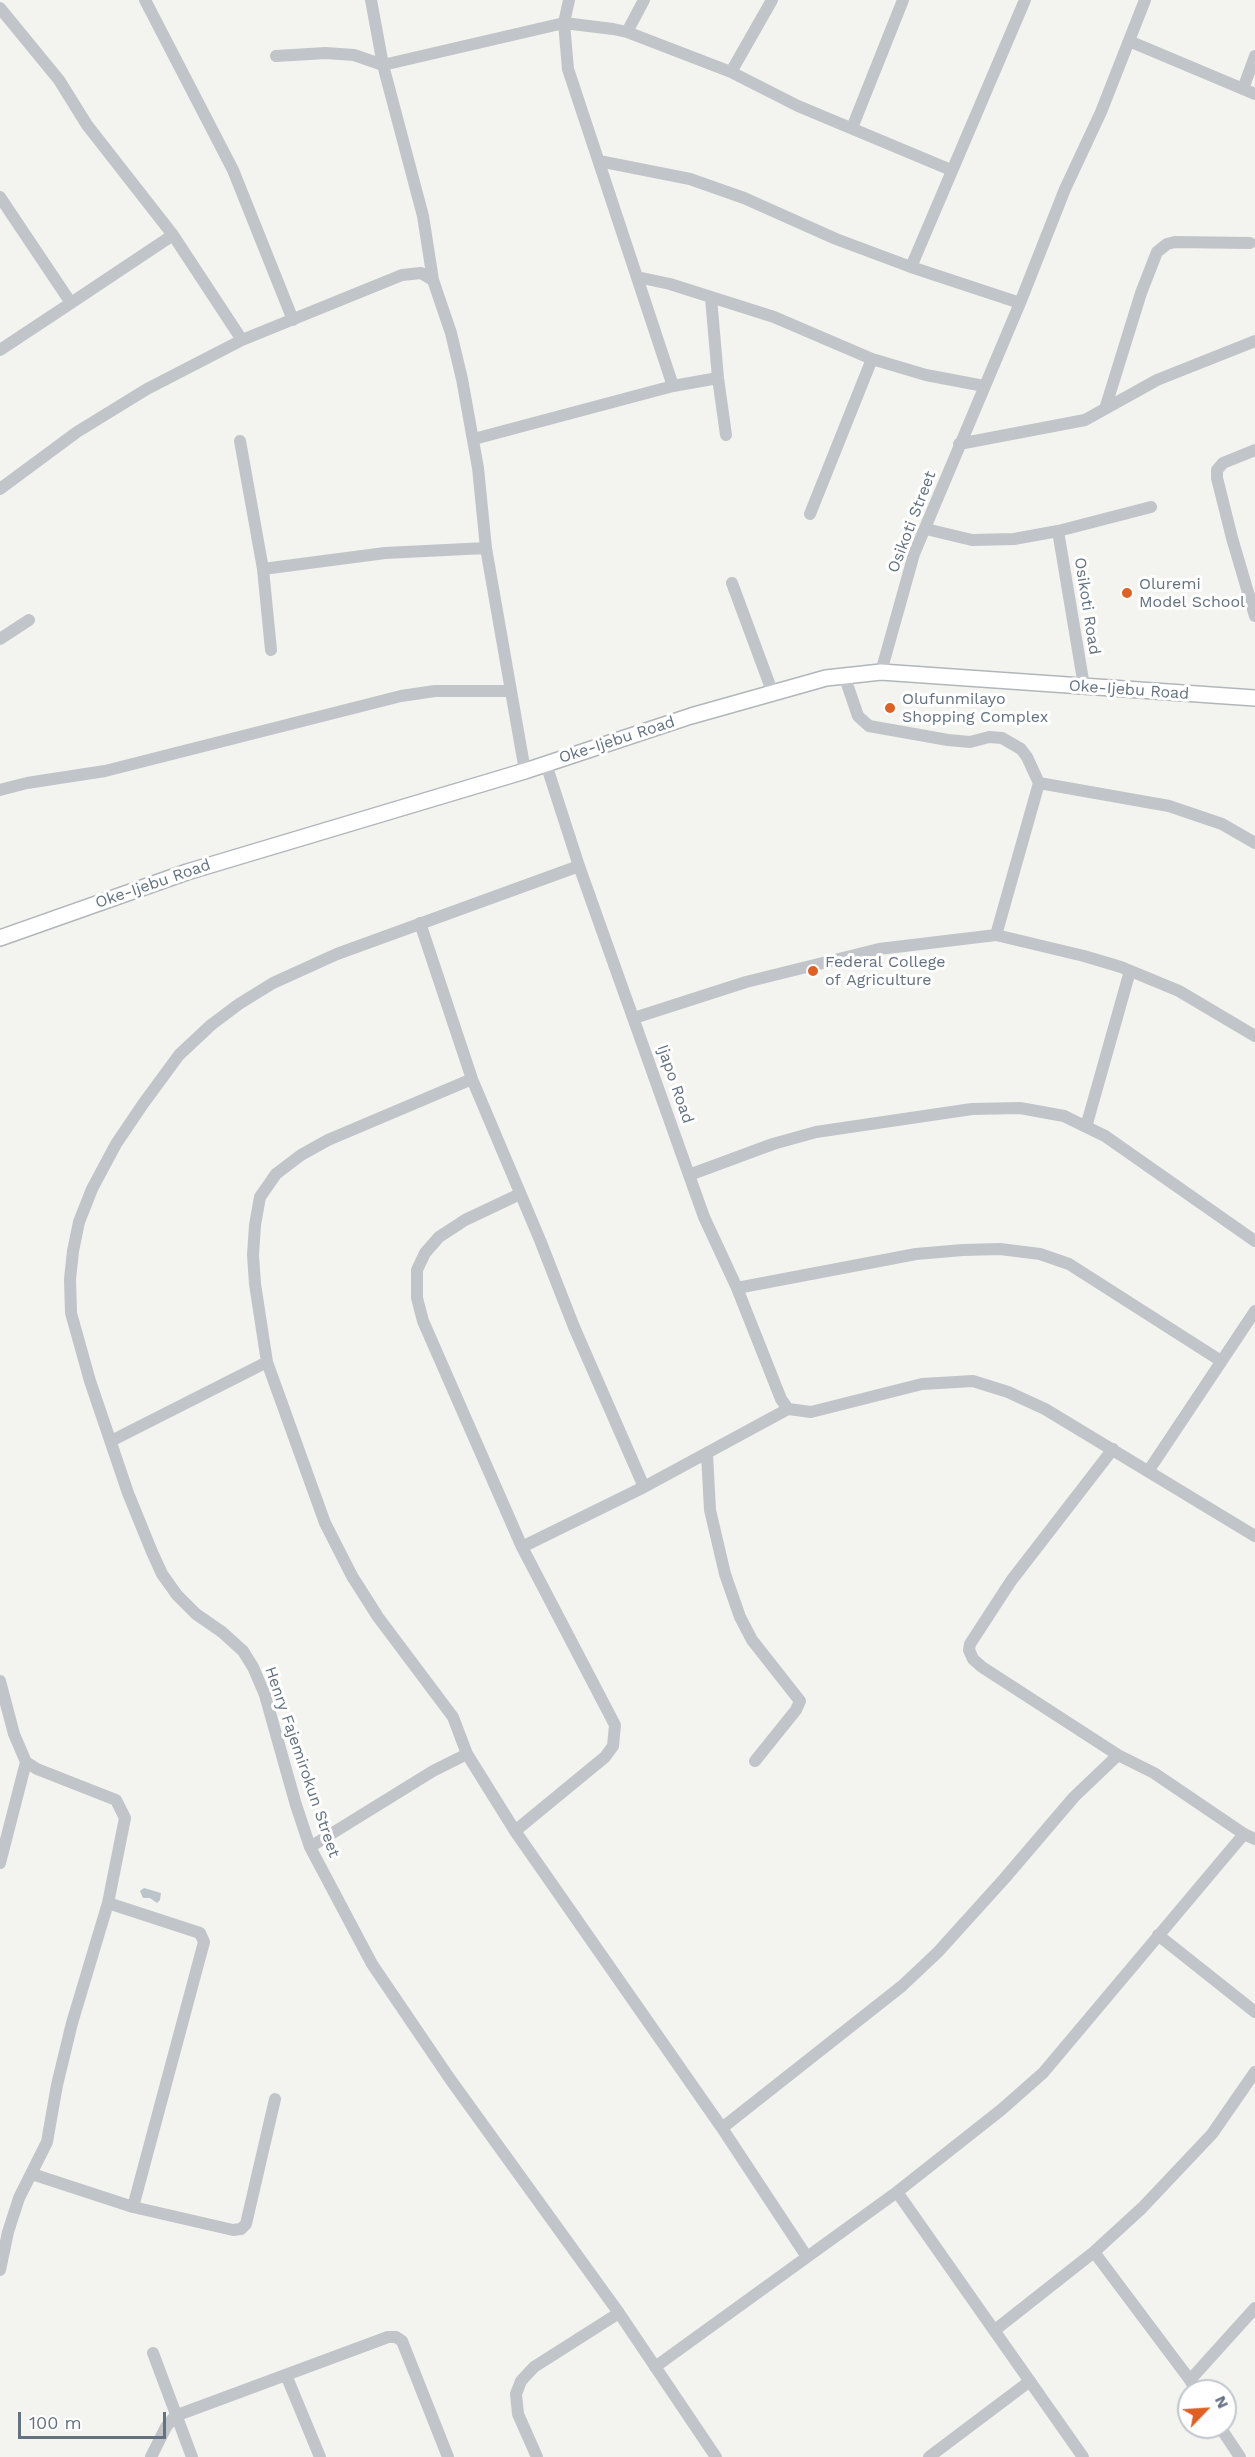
<!DOCTYPE html>
<style>
body{margin:0}
#map{position:relative;width:1255px;height:2457px;overflow:hidden;background:#f3f4ef;font-family:"Work Sans",sans-serif}
canvas{display:block}
.north{position:absolute;left:1177px;top:2379px;width:60px;height:60px;box-sizing:border-box;background:#fff;border:2px solid #c1c6cc;border-radius:50%;rotate:65deg;font-size:16px;font-weight:700;line-height:24px;text-align:center;color:#637180}
.north::after{content:'';display:block;margin:auto;width:21px;height:27px;background:#e05f23;clip-path:polygon(50% 0,100% 100%,50% 72%,0 100%)}
.scale{position:absolute;left:18px;top:2412px;width:148px;height:27px;box-sizing:border-box;border:3px solid #637180;border-top:0;padding-left:8px;font-size:18px;line-height:21px;white-space:nowrap;color:#637180;-webkit-text-stroke:4px #fff;paint-order:stroke}
</style>
<div id="map">
<canvas width="1255" height="2457"></canvas>
<div class="north">N</div>
<div class="scale">100 m</div>
</div>
<script>
const ctx = document.querySelector('canvas').getContext('2d');
ctx.lineJoin = 'round';
function fill(path, color) {
  ctx.fillStyle = color;
  ctx.fill(path, 'evenodd');
}
function shape(rows) {
  const path = new Path2D();
  for (const r of rows) {
    path.moveTo(r[0], r[1]);
    for (let i = 2; i < r.length; i += 2) path.lineTo(r[i], r[i + 1]);
  }
  return path;
}
function strokePath(path, color, width, dash) {
  ctx.strokeStyle = color;
  ctx.lineWidth = width;
  ctx.lineCap = dash ? 'butt' : 'round';
  ctx.setLineDash(dash || []);
  ctx.stroke(path);
}
function write(font, color, halo, rows, align = 'center') {
  ctx.font = font + ' "Work Sans",sans-serif';
  ctx.lineWidth = 6;
  ctx.setLineDash([]);
  ctx.textBaseline = 'middle';
  ctx.strokeStyle = halo;
  ctx.fillStyle = color;
  for (const [text, x, y, turn = 0] of rows) {
    ctx.save();
    ctx.translate(x, y);
    ctx.rotate((+turn || 0) * Math.PI / 180);
    ctx.textAlign = isNaN(turn) ? turn : align;
    if (halo) ctx.strokeText(text, 0, 0);
    ctx.fillText(text, 0, 0);
    ctx.restore();
  }
}
const water = shape([
 [144,1888,161,1893,160,1900,157,1903,150,1898,143,1898,140,1891]
]);
const minor = shape([
 [145,0,233,170,293,320],
 [371,0,383,65,423,216,433,280,451,333,462,379,478,468,486,548,525,771],
 [569,0,564,23,568,69,673,386],
 [0,8,59,80,87,125,173,235,242,340],
 [627,32,644,0],
 [1129,41,1255,94],
 [276,56,326,53,354,55,383,65,564,23,613,29,627,32,731,72,798,106,951,170],
 [731,72,772,0],
 [1243,89,1255,56],
 [852,128,903,0],
 [599,161,690,179,744,198,836,239,911,267,1020,303,914,554,881,672],
 [0,197,71,303,173,235],
 [911,267,1025,0],
 [637,277,670,284,774,317,872,359,926,375,984,386],
 [711,298,718,378,726,435],
 [1020,303,1065,189,1101,112,1145,0],
 [0,350,71,303],
 [1105,409,1141,293,1157,252,1167,244,1175,242,1250,243],
 [474,439,673,386,718,378],
 [240,441,263,569],
 [959,444,1085,420,1157,380,1255,341],
 [1255,450,1223,463,1217,470,1217,478,1232,538,1255,616],
 [0,489,77,432,147,389,242,340,402,275,421,273,433,280],
 [810,514,872,359],
 [926,529,972,540,1014,539,1058,531,1151,507],
 [1058,531,1084,686],
 [732,583,772,691],
 [0,639,29,620],
 [271,650,263,569,385,553,486,548],
 [844,675,858,716,869,726,948,740,970,742,989,737,1002,738,1021,749,1027,757,1039,783,996,935],
 [546,764,579,866,704,1217,737,1288,781,1399,788,1409],
 [1039,783,1169,806,1222,824,1255,843],
 [0,790,27,783,105,771,401,696,435,691,511,691],
 [579,866,337,954,273,983,239,1004,211,1025,179,1055,143,1104,116,1144,92,1189,79,1222,73,1251,70,1279,71,1313,90,1381,128,1493,152,1552,162,1574,177,1595,196,1614,222,1632,243,1651,253,1667,265,1695,296,1805,310,1847,372,1964,450,2079,619,2313,716,2457],
 [420,923,472,1079,540,1240,574,1327,644,1487,522,1547],
 [634,1018,746,982,879,949,996,935,1084,956,1121,967,1179,991,1255,1036],
 [1086,1127,1130,971],
 [689,1175,773,1144,816,1132,972,1109,1020,1108,1064,1116,1105,1136,1255,1241],
 [737,1288,916,1254,963,1250,1000,1249,1040,1254,1069,1264,1221,1361],
 [111,1441,267,1362],
 [1113,1449,1011,1581,970,1644,969,1650,973,1659,982,1667,1118,1755,1154,1773,1244,1834,1255,1839],
 [707,1454,710,1510,725,1574,740,1617,752,1640,800,1701,796,1710,755,1761],
 [1149,1470,1255,1311],
 [644,1487,788,1409,811,1412,922,1384,973,1381,1008,1392,1045,1409,1255,1536],
 [0,1681,14,1734,26,1762,37,1769,116,1800,125,1818,108,1903,72,2023,57,2085,47,2142,19,2198,8,2232,0,2270],
 [467,1754,453,1717,378,1617,352,1576,325,1523,267,1362,255,1284,253,1255,255,1225,260,1197,276,1174,301,1155,328,1140,472,1079],
 [515,1831,605,1757,613,1746,615,1725,522,1547,423,1321,417,1298,417,1270,425,1253,439,1237,465,1220,520,1194],
 [310,1847,433,1771,467,1754,515,1831,722,2128],
 [0,1863,26,1762],
 [1158,1935,1255,2012],
 [32,2174,133,2207,204,1942,200,1933,108,1903],
 [897,2192,1083,2457],
 [133,2207,233,2230,241,2229,246,2224,275,2099],
 [1094,2252,1190,2380],
 [807,2257,722,2128,902,1986,938,1952,1004,1879,1074,1797,1118,1755],
 [995,2330,1094,2252,1142,2208,1212,2134,1255,2072],
 [153,2353,192,2457],
 [655,2367,897,2192,1001,2110,1043,2073,1244,1834],
 [286,2375,320,2457],
 [1197,2391,1190,2380,1255,2308],
 [1220,2427,1240,2457],
 [151,2457,166,2427,175,2416,388,2337,396,2337,402,2341,448,2457],
 [537,2457,518,2414,516,2394,521,2381,534,2367,619,2313],
 [929,2457,1030,2381]
]);
const major = shape([
 [0,938,187,872,525,771,691,716,826,678,881,672,1255,698]
]);
const markers = [
 [1127,593,6,"#e05f23"],
 [890,708,6,"#e05f23"],
 [813,971,6,"#e05f23"]
];
const streetNames = [
 ["Osikoti Street",912,522,-69],
 ["Osikoti Road",1087,606,81],
 ["Oke-Ijebu Road",1129,690,4],
 ["Oke-Ijebu Road",617,740,-18],
 ["Oke-Ijebu Road",153,884,-19],
 ["Ijapo Road",675,1084,71],
 ["Henry Fajemirokun Street",302,1762,71]
];
const poiNames = [
 ["Oluremi",1139,584],
 ["Model School",1139,602],
 ["Olufunmilayo",902,699],
 ["Shopping Complex",902,717],
 ["Federal College",825,962],
 ["of Agriculture",825,980]
];
fill(water, '#bac4ca');
strokePath(major, '#b2b6ba', 18);
strokePath(minor, '#c1c4c8', 12);
strokePath(major, '#fff', 15);
for (const [x, y, r, color] of markers) {
  const dot = new Path2D();
  dot.arc(x, y, r, 0, 2 * Math.PI);
  ctx.fillStyle = color;
  ctx.fill(dot);
  strokePath(dot, '#fff', 2);
}
write('16px', '#637180', '#fff', streetNames);
write('16px', '#637180', '#fff', poiNames, 'left');
</script>
